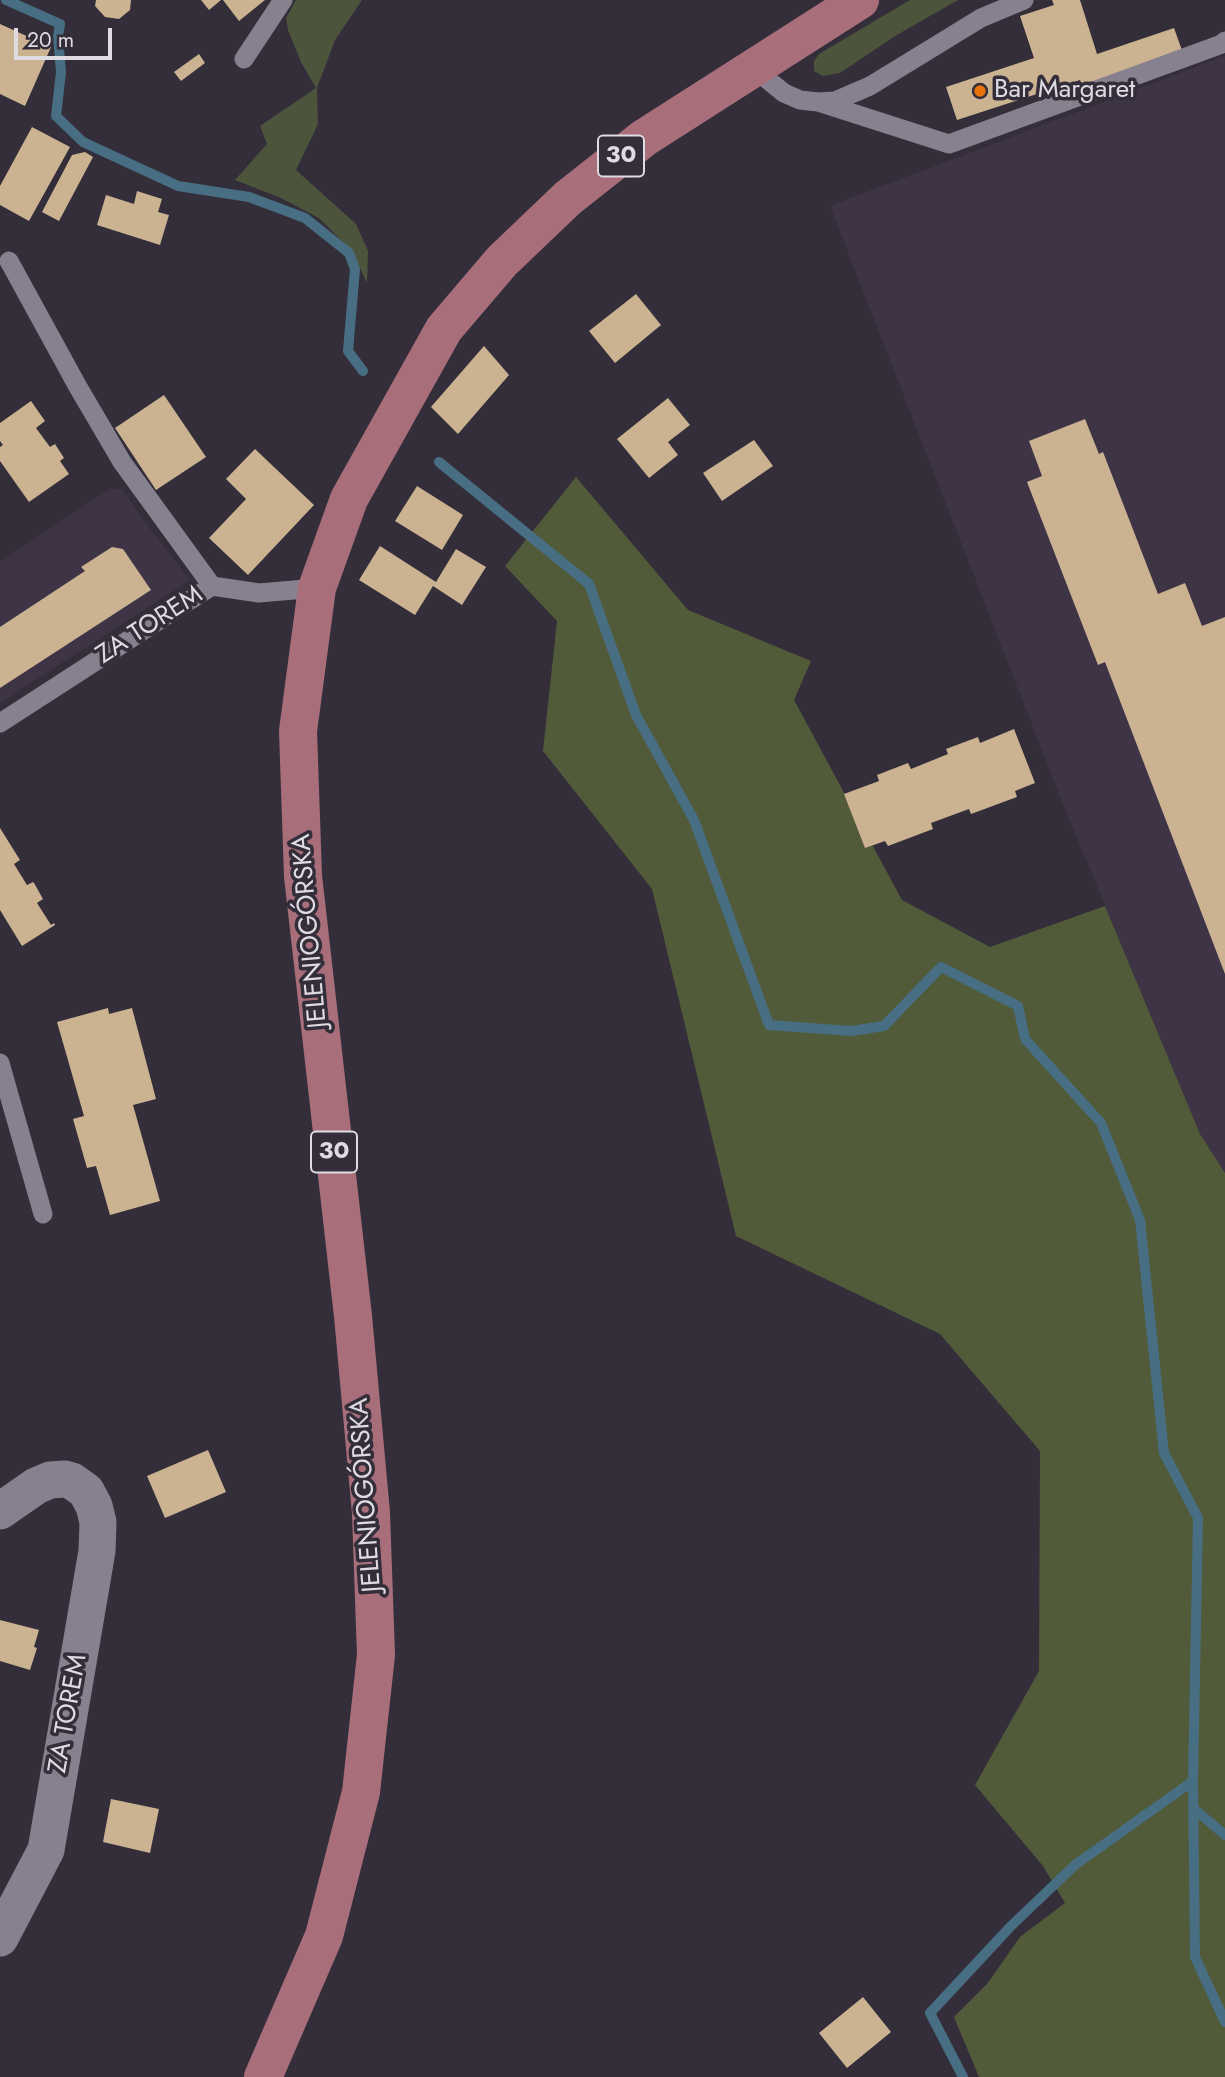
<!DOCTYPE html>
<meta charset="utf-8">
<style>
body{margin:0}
#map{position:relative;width:1225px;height:2077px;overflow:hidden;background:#342e3a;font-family:Jost,sans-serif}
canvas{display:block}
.scale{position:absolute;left:14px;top:28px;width:98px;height:32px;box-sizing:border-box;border:4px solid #dfdbe3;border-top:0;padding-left:9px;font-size:21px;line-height:24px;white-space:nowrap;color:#dfdbe3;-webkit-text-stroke:5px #342e3a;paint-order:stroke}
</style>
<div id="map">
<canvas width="1225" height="2077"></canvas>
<div class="scale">20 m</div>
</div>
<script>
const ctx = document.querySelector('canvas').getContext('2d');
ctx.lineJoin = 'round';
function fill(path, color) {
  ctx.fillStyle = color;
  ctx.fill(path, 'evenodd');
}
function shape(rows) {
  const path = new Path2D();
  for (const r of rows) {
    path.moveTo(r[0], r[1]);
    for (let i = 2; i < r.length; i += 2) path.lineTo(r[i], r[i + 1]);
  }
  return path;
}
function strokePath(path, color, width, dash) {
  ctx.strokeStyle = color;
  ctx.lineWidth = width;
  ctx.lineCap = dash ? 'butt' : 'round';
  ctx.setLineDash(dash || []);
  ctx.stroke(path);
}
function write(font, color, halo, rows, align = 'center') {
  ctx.font = font + ' Jost,sans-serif';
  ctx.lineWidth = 7;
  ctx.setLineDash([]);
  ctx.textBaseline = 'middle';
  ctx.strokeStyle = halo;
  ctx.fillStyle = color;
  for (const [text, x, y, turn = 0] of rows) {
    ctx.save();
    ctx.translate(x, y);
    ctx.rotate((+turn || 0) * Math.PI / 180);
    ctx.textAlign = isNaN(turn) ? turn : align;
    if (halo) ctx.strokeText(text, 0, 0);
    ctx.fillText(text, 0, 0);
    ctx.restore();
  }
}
const built = shape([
 [1225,56,1225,1173,1200,1134,1061,799,830,206],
 [111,488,123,490,141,517,190,580,0,703,0,562]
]);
const green = shape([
 [296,0,362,0,335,40,317,88,318,124,296,170,356,224,368,251,367,283,352,251,319,218,281,198,235,180,267,144,260,126,316,88,301,62,288,30,286,18],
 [910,0,958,0,895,36,840,73,823,76,814,71,814,61,819,54]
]);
const forest = shape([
 [576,477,688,610,811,661,794,700,902,900,990,947,1105,906,1200,1134,1225,1173,1225,2077,979,2077,954,2017,987,1984,1020,1937,1065,1903,1043,1866,975,1785,1039,1671,1040,1451,940,1334,736,1236,652,889,543,751,557,621,505,566]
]);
const stream = shape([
 [6,0,60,24,58,36,61,72,56,116,83,142,178,186,249,197,305,218,349,253,355,269,348,351,363,371],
 [439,462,589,584,636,715,694,820,769,1025,851,1031,884,1026,941,967,1018,1006,1025,1039,1101,1123,1140,1220,1164,1453,1198,1518,1193,1781,1075,1865,1011,1926,930,2013,963,2077],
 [1193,1781,1195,1957,1225,2022],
 [1193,1808,1225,1835]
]);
const building = shape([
 [96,0,131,0,130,10,119,19,105,17,95,6],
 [201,0,221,0,209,10],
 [223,0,265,0,239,21],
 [1052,0,1080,0,1097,54,1174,28,1184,56,1084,90,1080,80,957,120,946,87,1034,58,1020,16,1054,5],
 [0,24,51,47,25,106,0,94],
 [199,54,205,63,181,81,174,72],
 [32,127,70,147,29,221,0,205,0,186],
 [85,152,93,157,59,221,42,212,72,155],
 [137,191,162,199,158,212,169,215,160,245,97,225,106,195,134,204],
 [636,294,661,325,615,363,589,331],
 [484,346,509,375,458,434,431,407],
 [164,395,206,457,156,490,115,428],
 [668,398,690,425,668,442,678,455,649,478,617,439],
 [31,401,45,421,36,428,50,447,55,444,64,458,60,461,69,474,29,502,0,461,0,447,3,445,0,441,0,423],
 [1085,419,1099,454,1103,452,1158,594,1185,583,1202,626,1225,617,1225,974,1105,662,1098,665,1027,482,1042,476,1029,441],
 [754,440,773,466,722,501,703,473],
 [255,449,314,505,248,575,209,538,246,499,226,479],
 [417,486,463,515,442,550,395,521],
 [380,546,436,582,456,549,486,567,462,605,433,586,415,615,359,580],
 [112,547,123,549,151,590,0,688,0,627,85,571,81,567],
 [1014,729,1035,783,1015,791,1017,797,971,814,969,809,931,823,933,829,888,846,885,841,865,848,844,794,879,781,877,775,908,763,911,769,948,754,946,749,978,737,980,743],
 [0,828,20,860,14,864,27,885,33,882,34,883,43,899,37,903,51,925,54,923,55,925,22,946,0,910],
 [108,1008,109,1014,132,1008,156,1099,133,1105,160,1201,110,1215,96,1166,87,1168,73,1119,84,1116,57,1022],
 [208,1450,226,1492,165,1518,147,1476],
 [0,1620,39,1630,34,1647,37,1648,30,1670,0,1661],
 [111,1799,159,1809,150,1853,103,1842],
 [863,1997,891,2032,847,2068,819,2033]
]);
const service = shape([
 [244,59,283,0],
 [753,68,784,93,800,100,818,102,835,101,870,86,981,18,1024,0],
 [818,102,949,144,1222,44,1225,41],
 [9,261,78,387,122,462,212,586],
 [0,723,212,586,259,593,317,588],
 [0,1063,43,1214]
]);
const minor = shape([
 [0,1511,36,1486,50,1480,65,1479,72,1481,86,1491,94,1506,98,1522,97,1551,46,1850,0,1938]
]);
const primary = shape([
 [263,2077,324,1936,361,1792,376,1655,371,1513,353,1316,303,876,298,731,317,588,349,499,444,329,502,261,568,198,644,138,860,0]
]);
const markers = [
 [980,91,7,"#e8710a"]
];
const shields = [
 [621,156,46],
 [334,1152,46]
];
const shieldNames = [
 ["30",621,156],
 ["30",334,1152]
];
const poiNames = [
 ["Bar Margaret",994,91]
];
const streetNames = [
 ["ZA TOREM",150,626,-33],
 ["JELENIOGÓRSKA",311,931,-95],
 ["JELENIOGÓRSKA",367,1495,-94],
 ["ZA TOREM",69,1714,-80]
];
fill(built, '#3e3446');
fill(green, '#4d543c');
fill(forest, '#525b39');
strokePath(stream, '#476e82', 10);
fill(building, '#cbb392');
strokePath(service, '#87808e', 19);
strokePath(minor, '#87808e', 37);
strokePath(primary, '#a86f7b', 38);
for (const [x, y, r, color] of markers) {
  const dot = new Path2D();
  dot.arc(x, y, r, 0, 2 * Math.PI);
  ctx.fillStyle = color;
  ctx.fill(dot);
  strokePath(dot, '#342e3a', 2.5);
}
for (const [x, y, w] of shields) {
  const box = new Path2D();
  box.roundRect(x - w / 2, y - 20.5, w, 41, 5);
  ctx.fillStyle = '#342e3a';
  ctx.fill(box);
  strokePath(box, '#dfdbe3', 2);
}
write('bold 24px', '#dfdbe3', null, shieldNames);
write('26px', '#dfdbe3', '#342e3a', poiNames, 'left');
write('26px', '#dfdbe3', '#342e3a', streetNames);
</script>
